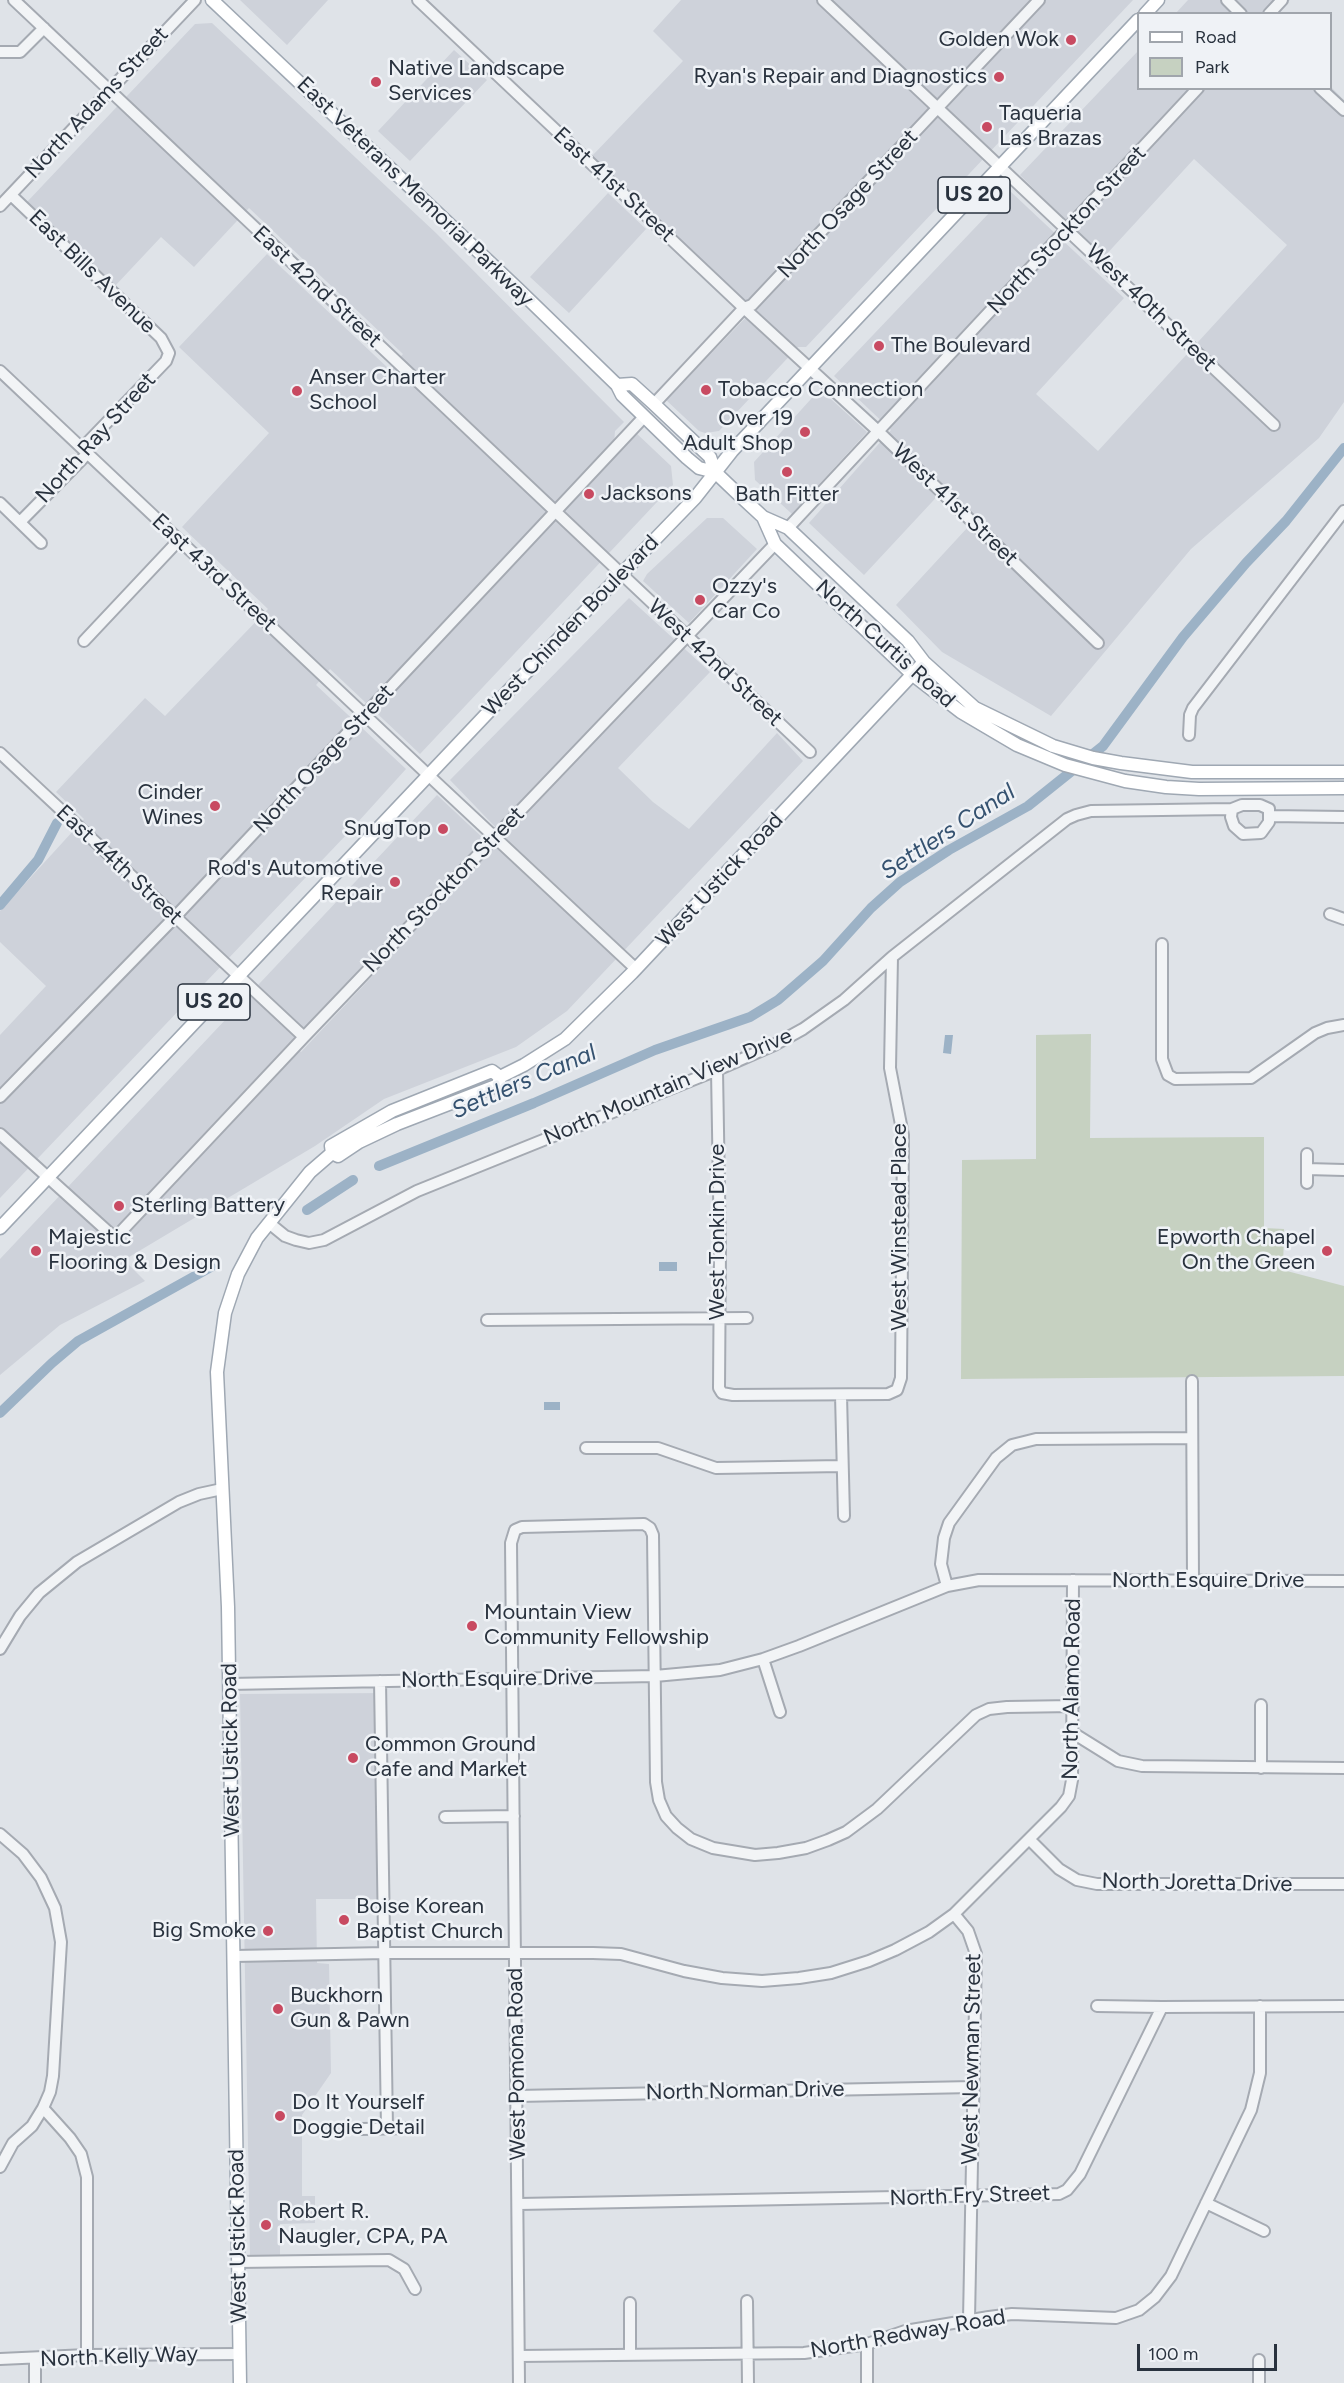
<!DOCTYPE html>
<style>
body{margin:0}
#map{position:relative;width:1344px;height:2383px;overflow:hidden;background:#dfe3e8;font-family:Figtree,sans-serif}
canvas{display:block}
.legend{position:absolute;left:1137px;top:12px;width:195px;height:78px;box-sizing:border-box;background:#eff2f6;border:2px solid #a0a5ac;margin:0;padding:8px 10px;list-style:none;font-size:18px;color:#29323e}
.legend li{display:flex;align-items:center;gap:12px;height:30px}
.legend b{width:30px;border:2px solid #a0a5ac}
.scale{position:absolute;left:1137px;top:2344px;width:140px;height:27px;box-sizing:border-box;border:3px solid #29323e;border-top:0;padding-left:8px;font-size:18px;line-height:21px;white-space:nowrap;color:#29323e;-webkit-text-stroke:4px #eff2f6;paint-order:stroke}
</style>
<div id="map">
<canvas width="1344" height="2383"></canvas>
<ul class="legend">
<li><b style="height:8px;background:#fff"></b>Road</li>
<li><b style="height:16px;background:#c6d1c1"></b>Park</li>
</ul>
<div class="scale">100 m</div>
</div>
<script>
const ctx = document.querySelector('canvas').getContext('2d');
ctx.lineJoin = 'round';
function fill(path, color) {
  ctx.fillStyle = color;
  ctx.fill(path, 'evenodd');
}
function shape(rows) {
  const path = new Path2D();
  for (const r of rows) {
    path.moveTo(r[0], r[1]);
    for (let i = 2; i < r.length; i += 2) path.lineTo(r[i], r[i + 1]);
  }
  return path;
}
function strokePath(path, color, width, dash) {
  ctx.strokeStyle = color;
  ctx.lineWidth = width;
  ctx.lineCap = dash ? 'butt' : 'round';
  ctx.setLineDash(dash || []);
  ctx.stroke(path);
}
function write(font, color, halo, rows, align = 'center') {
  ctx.font = font + ' Figtree,sans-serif';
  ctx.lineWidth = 5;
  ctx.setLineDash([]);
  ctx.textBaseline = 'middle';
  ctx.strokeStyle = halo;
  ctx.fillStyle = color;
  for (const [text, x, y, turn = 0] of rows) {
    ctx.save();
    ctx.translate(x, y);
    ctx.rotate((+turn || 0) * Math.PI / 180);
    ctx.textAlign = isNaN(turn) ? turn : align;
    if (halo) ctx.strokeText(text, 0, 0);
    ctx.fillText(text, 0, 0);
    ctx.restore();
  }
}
const built = shape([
 [240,0,328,0,287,45],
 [681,0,1133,0,806,347,798,347,719,431,705,433,699,431,666,400,754,309,592,156,683,61,653,31],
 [1188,0,1290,0,1277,13,1175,14],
 [212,23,436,233,624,422,615,431,614,444,634,431,671,466,673,485,420,754,330,669,316,685,406,769,348,833,0,1198,0,1035,46,986,0,942,0,911,84,819,56,792,145,698,165,716,268,609,182,527,269,433,179,347,267,254,389,369,403,354,249,208,194,267,161,237,115,286,27,202,195,24],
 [454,50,487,80,410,161,378,131],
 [1138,51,1138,88,1331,87,1344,100,1344,402,1319,438,1191,549,1051,716,942,652,896,605,968,527,975,517,945,488,864,575,809,523,891,430,834,376,1010,191,1124,298,1036,394,1098,451,1287,245,1194,159,1103,258,1020,175],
 [608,193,646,229,569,313,530,277],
 [820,389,867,432,792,514,755,480,754,462],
 [707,518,723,518,757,549,689,623,643,581,647,574],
 [629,598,710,672,618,768,653,802,689,829,777,733,803,761,567,1011,516,1047,384,1099,315,1146,124,1260,145,1281,60,1325,0,1375,0,1259,437,795,484,839,293,1045,301,1052,504,836,450,780],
 [386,1693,387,1899,316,1899,317,1963,329,1964,331,2073,302,2115,302,2196,315,2196,315,2223,280,2224,280,2256,250,2257,240,1694]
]);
const green = shape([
 [1091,1034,1090,1138,1264,1137,1264,1228,1284,1229,1283,1270,1344,1286,1344,1376,961,1379,962,1160,1036,1159,1036,1035]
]);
const water = shape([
 [945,1035,953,1035,951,1054,943,1053],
 [659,1262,677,1262,677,1271,659,1271],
 [544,1402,560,1402,560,1410,544,1410]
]);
const canal = shape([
 [0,905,38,860,57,823],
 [379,1166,534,1103,655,1050,750,1017,778,1000,823,961,871,908,900,882,949,850,1028,806,1103,746,1183,637,1246,563,1286,521,1344,448],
 [307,1210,353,1180],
 [0,1413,52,1363,78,1341,211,1267]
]);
const minor = shape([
 [14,0,810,752],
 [418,0,744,308,878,431,1098,643],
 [823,0,1274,425],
 [1227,0,1241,14],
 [1269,14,1282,0],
 [0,52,20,52,44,28],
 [1320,88,1344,110],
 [11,195,161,338,169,353,166,361,88,442,88,453,20,522],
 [0,206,195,0],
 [0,371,441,787,636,969],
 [654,404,744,308,752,305,1039,0],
 [0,503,41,543],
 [788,528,1198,88],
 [84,641,179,540],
 [1189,735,1190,715,1193,708,1344,511],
 [0,753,304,1037],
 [1242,805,1260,805,1269,809,1269,822,1261,833,1243,834,1234,826,1231,817,1232,809,1242,805],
 [1270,816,1344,817],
 [1330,914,1344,919],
 [1162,944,1162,1059,1168,1075,1175,1079,1251,1078,1315,1033,1327,1028,1344,1025],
 [717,1070,720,1250,719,1388,722,1393,733,1395,888,1394,897,1390,901,1378,903,1135,890,1068,892,957],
 [0,1097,175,917,644,417],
 [0,1134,115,1238,304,1037,775,544],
 [1307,1154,1307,1183],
 [1307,1169,1344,1170],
 [269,1223,285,1236,296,1240,309,1243,324,1240,417,1191,717,1070,774,1045,803,1029,844,1000,892,957,1067,819,1076,815,1091,811,1232,809],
 [487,1320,747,1318],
 [1192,1381,1193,1580],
 [841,1395,844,1516],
 [586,1448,658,1448,716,1468,842,1466],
 [947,1586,941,1564,944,1538,949,1523,996,1458,1012,1445,1036,1439,1192,1438],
 [0,1649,20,1616,39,1593,77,1562,179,1502,199,1494,222,1489],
 [763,1659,780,1712],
 [380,1681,387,2128],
 [229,1684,655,1676,720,1670,763,1659,799,1646,947,1586,979,1580,1344,1581],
 [1261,1705,1261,1768],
 [1073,1733,1118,1761,1142,1766,1344,1768],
 [445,1817,514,1816],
 [0,1834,23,1854,41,1878,55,1908,61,1942,53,2076,50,2092,43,2108,32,2126,13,2143,0,2167],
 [1029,1839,1059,1869,1077,1880,1097,1884,1344,1884],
 [954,1914,968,1931,976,1954,969,2319],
 [235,1956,385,1953,593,1953,621,1954,684,1971,722,1978,762,1981,799,1978,831,1973,869,1961,895,1950,929,1932,954,1914,1061,1807,1069,1796,1072,1780,1073,1580],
 [1097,2006,1162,2007],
 [517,2096,973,2087],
 [43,2108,70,2138,81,2154,87,2177,87,2355],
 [361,2129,408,2128],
 [1206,2203,1264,2231],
 [519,2204,1059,2194,1067,2190,1080,2174,1162,2007,1344,2006],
 [238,2262,389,2260,404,2269,415,2289],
 [747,2301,748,2383],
 [630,2303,630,2355],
 [519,2356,804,2353,867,2344,905,2331,989,2317,1012,2314,1116,2318,1139,2310,1155,2297,1171,2276,1251,2110,1260,2073,1260,2006],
 [0,2359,87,2355,239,2354],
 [35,2359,35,2383],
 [1259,2360,1259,2383],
 [519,2383,511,1543,515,1530,522,1527,644,1524,650,1528,653,1535,656,1782,659,1800,666,1816,677,1828,691,1839,713,1848,755,1855,778,1853,806,1848,828,1840,846,1832,877,1809,976,1715,989,1709,1007,1707,1073,1706],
 [867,2383,867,2344]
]);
const major = shape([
 [212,0,518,289,617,385,622,395,687,458,699,468,715,472],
 [1145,14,1158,0],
 [617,385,632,384,654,404,710,457,715,472,737,493,763,517,788,528,908,641,924,662,975,708,1053,746,1093,758,1121,763,1192,772,1344,772],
 [763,517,775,544,913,675,961,712,1017,745,1065,765,1125,781,1166,787,1199,789,1344,788],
 [332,1153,338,1156,359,1142,397,1124,498,1085,500,1077,524,1065,565,1039,632,973,924,662],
 [0,1228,513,686,695,498,732,451,1138,20],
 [240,2383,228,1607,217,1372,225,1313,238,1274,257,1238,310,1172,332,1153,331,1146,392,1111,492,1071,500,1077]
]);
const markers = [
 [1071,40,6,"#c84a61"],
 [999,77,6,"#c84a61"],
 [376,82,6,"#c84a61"],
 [987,127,6,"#c84a61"],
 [879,346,6,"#c84a61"],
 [706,390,6,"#c84a61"],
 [297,391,6,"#c84a61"],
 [805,432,6,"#c84a61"],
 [787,472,6,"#c84a61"],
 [589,494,6,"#c84a61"],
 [700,600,6,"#c84a61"],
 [215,806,6,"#c84a61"],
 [443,829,6,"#c84a61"],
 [395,882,6,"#c84a61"],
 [119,1206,6,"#c84a61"],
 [36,1251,6,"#c84a61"],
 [1327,1251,6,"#c84a61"],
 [472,1626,6,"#c84a61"],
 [353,1758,6,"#c84a61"],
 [344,1920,6,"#c84a61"],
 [268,1931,6,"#c84a61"],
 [278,2009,6,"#c84a61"],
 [280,2116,6,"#c84a61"],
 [266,2225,6,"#c84a61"]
];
const shields = [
 [974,195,72],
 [214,1002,72]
];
const shieldNames = [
 ["US 20",974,195],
 ["US 20",214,1002]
];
const poiNames = [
 ["Golden Wok",1059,40,"right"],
 ["Native Landscape",388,69],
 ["Services",388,94],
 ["Ryan's Repair and Diagnostics",987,77,"right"],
 ["Taqueria",999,114],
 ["Las Brazas",999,139],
 ["The Boulevard",891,346],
 ["Anser Charter",309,378],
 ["School",309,403],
 ["Tobacco Connection",718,390],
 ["Over 19",793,419,"right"],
 ["Adult Shop",793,444,"right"],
 ["Jacksons",601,494],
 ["Bath Fitter",787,495,"center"],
 ["Ozzy's",712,587],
 ["Car Co",712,612],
 ["Cinder",203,793,"right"],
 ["Wines",203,818,"right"],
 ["SnugTop",431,829,"right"],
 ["Rod's Automotive",383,869,"right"],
 ["Repair",383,894,"right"],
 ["Sterling Battery",131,1206],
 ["Majestic",48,1238],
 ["Flooring & Design",48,1263],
 ["Epworth Chapel",1315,1238,"right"],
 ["On the Green",1315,1263,"right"],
 ["Mountain View",484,1613],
 ["Community Fellowship",484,1638],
 ["Common Ground",365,1745],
 ["Cafe and Market",365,1770],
 ["Boise Korean",356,1907],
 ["Baptist Church",356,1932],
 ["Big Smoke",256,1931,"right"],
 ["Buckhorn",290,1996],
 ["Gun & Pawn",290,2021],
 ["Do It Yourself",292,2103],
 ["Doggie Detail",292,2128],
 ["Robert R.",278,2212],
 ["Naugler, CPA, PA",278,2237]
];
const streetNames = [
 ["North Adams Street",97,103,-47],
 ["East 41st Street",614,185,43],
 ["East Veterans Memorial Parkway",415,192,44],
 ["North Osage Street",848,204,-47],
 ["North Stockton Street",1067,230,-47],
 ["East Bills Avenue",92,272,44],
 ["East 42nd Street",317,287,43],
 ["West 40th Street",1151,308,44],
 ["North Ray Street",96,438,-48],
 ["West 41st Street",955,505,44],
 ["East 43rd Street",214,573,43],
 ["West Chinden Boulevard",571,626,-46],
 ["North Curtis Road",885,644,42],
 ["West 42nd Street",715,663,43],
 ["North Osage Street",324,759,-47],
 ["East 44th Street",119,865,43],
 ["West Ustick Road",720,880,-47],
 ["North Stockton Street",444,890,-46],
 ["North Mountain View Drive",668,1087,-23],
 ["West Winstead Place",900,1227,-90],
 ["West Tonkin Drive",718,1232,-90],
 ["North Esquire Drive",1208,1581],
 ["North Esquire Drive",497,1679,-1],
 ["North Alamo Road",1072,1689,-89],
 ["West Ustick Road",231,1750,-91],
 ["North Joretta Drive",1197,1883,1],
 ["West Newman Street",972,2059,-89],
 ["West Pomona Road",517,2064,-91],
 ["North Norman Drive",745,2091,-1],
 ["North Fry Street",970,2196,-2],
 ["West Ustick Road",238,2236,-91],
 ["North Redway Road",908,2334,-10],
 ["North Kelly Way",119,2357,-2]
];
const waterNames = [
 ["Settlers Canal",948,832,-33],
 ["Settlers Canal",524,1082,-23]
];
fill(built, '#ced2da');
fill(green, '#c6d1c1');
fill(water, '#9cb2c6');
strokePath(canal, '#9cb2c6', 10);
strokePath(minor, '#a5aab2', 14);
strokePath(major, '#9fa8b3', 15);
strokePath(minor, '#f2f4f6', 10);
strokePath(major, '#fff', 12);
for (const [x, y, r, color] of markers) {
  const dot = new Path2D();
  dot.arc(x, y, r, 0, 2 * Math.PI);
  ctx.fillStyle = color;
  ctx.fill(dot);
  strokePath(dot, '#eff2f6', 2);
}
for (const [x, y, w] of shields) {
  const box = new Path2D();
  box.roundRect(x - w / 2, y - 18, w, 36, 4.5);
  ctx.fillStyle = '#eff2f6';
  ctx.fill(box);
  strokePath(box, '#29323e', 1.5);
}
write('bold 21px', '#29323e', null, shieldNames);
write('22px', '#29323e', '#eff2f6', poiNames, 'left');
write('22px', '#29323e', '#eff2f6', streetNames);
write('italic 24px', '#355270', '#eff2f6', waterNames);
</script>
